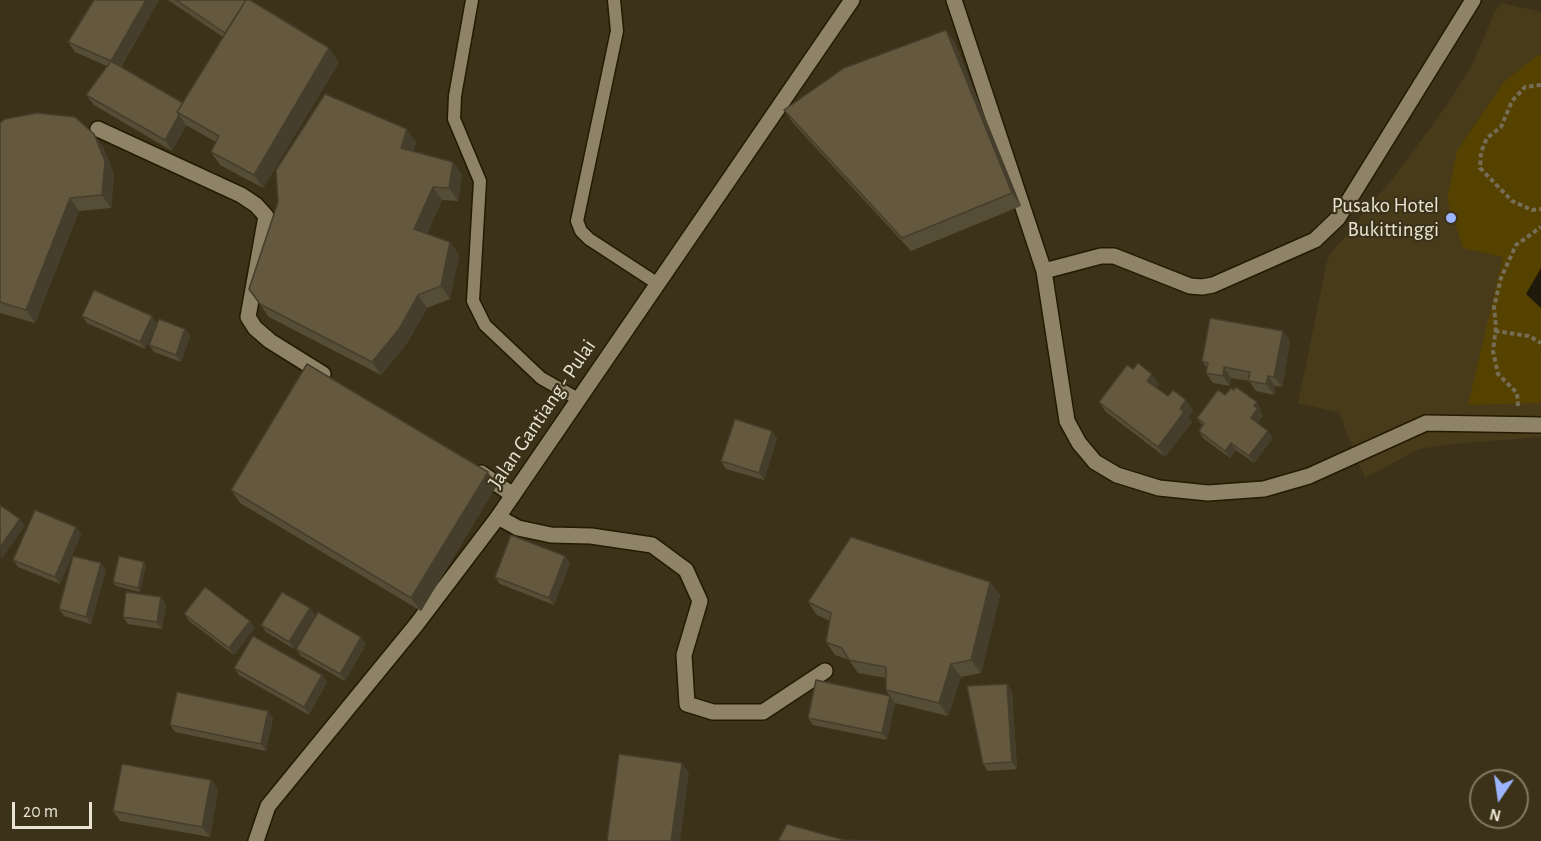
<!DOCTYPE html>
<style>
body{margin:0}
#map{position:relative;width:1541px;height:841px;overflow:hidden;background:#3c3219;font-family:"Alegreya Sans",sans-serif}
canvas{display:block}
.north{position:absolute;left:1469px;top:769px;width:60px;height:60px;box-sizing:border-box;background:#3c3219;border:2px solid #817963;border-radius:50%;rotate:193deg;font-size:16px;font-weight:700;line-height:24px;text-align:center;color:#e8e3d3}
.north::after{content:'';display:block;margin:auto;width:21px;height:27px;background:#9cb4fd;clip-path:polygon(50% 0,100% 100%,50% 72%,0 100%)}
.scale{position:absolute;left:12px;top:802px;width:80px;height:27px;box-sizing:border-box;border:3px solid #e8e3d3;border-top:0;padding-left:8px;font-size:18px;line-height:21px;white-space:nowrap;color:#e8e3d3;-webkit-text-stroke:4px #3c3219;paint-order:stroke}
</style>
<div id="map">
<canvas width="1541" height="841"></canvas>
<div class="north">N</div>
<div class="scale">20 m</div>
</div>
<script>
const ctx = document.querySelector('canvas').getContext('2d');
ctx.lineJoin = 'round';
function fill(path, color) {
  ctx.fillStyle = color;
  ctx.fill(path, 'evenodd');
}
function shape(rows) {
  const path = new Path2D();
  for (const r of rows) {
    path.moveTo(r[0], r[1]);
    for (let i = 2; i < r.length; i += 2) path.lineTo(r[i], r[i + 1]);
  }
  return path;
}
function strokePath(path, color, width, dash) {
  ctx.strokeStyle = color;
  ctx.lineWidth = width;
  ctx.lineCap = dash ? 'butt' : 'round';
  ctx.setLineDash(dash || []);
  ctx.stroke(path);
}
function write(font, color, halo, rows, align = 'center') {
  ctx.font = font + ' "Alegreya Sans",sans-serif';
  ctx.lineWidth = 4.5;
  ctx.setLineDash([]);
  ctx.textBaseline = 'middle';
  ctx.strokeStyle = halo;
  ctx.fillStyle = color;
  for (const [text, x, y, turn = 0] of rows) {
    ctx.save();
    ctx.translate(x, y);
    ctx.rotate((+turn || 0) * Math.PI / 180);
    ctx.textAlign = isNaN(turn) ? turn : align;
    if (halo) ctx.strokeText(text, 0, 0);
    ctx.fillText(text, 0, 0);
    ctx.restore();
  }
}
const built = shape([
 [1502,3,1541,12,1541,437,1451,444,1419,449,1365,478,1339,413,1298,403,1328,257,1393,178,1447,105,1473,63,1495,11]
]);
const green = shape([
 [1538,55,1541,55,1541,403,1468,405,1503,257,1463,248,1447,200,1457,150,1504,82]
]);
const water = shape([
 [1541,268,1541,308,1526,294]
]);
const path = shape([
 [1541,85,1525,87,1512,101,1501,127,1487,138,1481,152,1480,168,1512,201,1532,210,1541,209],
 [1495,331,1529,336,1541,343],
 [1518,406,1517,393,1498,374,1493,351,1496,326,1494,307,1501,278,1516,245,1541,227]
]);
const lane = shape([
 [472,0,455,96,454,119,480,181,473,301,485,325,541,378,578,399],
 [614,0,617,31,577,221,581,231,589,239,658,284]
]);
const street = shape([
 [954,0,1044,271,1067,421,1079,443,1095,462,1117,475,1159,488,1208,493,1264,489,1309,476,1426,423,1541,425],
 [98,129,241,195,256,205,266,216,248,317,255,328,270,341,323,374],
 [1044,271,1101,256,1114,256,1190,286,1202,287,1213,285,1315,240,1338,218,1473,0],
 [481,473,513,495],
 [498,517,518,528,551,535,591,536,652,545,686,570,700,601,684,655,687,704,713,712,763,712,825,671]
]);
const secondary = shape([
 [256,841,268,806,416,625,498,517,852,0]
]);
const wall = shape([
 [94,0,159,0,121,67,183,103,223,37,168,0,250,0,339,62,263,188,220,165,211,152,216,142,186,125,172,151,94,105,86,95,107,66,75,52,68,42],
 [946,30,955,43,1021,206,911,251,793,123,784,110],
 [0,123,103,147,114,174,111,208,79,211,35,323,0,313],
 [416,142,413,151,462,175,458,201,442,200,427,234,450,242,459,255,450,299,427,308,408,342,381,375,269,317,249,289],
 [82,316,157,323,145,349,87,323],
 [185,329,190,336,181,362,154,352,149,345],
 [1283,331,1290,342,1282,387,1275,386,1274,395,1256,391,1249,381,1231,378,1230,386,1213,383,1206,373,1207,368,1202,361],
 [1133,369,1159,384,1156,388,1168,396,1193,410,1188,417,1192,422,1165,457,1106,412,1099,402],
 [1225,395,1261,409,1260,411,1263,416,1257,423,1273,438,1254,463,1236,450,1230,458,1203,438,1199,431,1202,425,1197,418],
 [777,438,764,480,726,469,721,461],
 [497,485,421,611,240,503,231,490],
 [76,527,81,534,60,584,18,567,13,560],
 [144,562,146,565,140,592,116,586,113,582],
 [101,563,106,570,91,624,64,616,59,609],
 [570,563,554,605,500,584,495,577],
 [990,582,1000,595,981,673,961,677,948,716,895,703,887,740,813,725,808,718,890,696,886,690,886,678,858,673,849,660,835,655,826,642,830,621,817,615,808,602],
 [166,604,162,629,128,624,123,617],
 [310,608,315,615,294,649,266,632,261,625],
 [184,614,255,628,234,655,189,621],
 [366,644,345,681,301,656,296,649],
 [234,668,327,682,309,715,239,675],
 [1007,684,1012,692,1017,769,988,771,983,764],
 [273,718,266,751,175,732,170,725],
 [211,780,218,790,210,837,120,821,113,811]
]);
const shadedWall = shape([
 [146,0,159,0,118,71,111,61],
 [946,30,955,43,1021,206,1012,193],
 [329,48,339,62,263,188,254,175],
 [179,115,186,125,172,151,165,140],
 [407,129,416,142,410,161,401,148],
 [94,134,103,147,114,174,111,208,102,195],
 [453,162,462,175,458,201,449,188],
 [433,187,442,200,423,242,414,229],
 [70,198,79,211,35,323,26,310],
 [450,242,459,255,450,299,441,286],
 [418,295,427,308,408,342,381,375,372,362],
 [152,316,157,323,145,349,140,342],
 [185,329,190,336,181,362,176,355],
 [1283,331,1290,342,1282,387,1274,377],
 [1224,367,1231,378,1230,386,1223,376],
 [1152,374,1159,384,1154,391,1147,381],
 [1268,376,1275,386,1274,395,1266,384],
 [1186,400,1193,410,1188,417,1192,422,1165,457,1158,447,1180,409],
 [1257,402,1261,409,1260,411,1263,416,1256,425,1251,418,1254,406],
 [772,431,777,438,764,480,759,473],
 [1268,431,1273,438,1254,463,1249,456],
 [1231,443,1236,450,1230,458,1225,451],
 [488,472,497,485,421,611,411,598],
 [20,519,25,526,1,560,0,547],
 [76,527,81,534,60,584,55,577],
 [565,556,570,563,554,605,549,598],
 [144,562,146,565,140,592,138,588],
 [101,563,106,570,91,624,86,617],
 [990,582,1000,595,981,673,971,660],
 [161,597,166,604,162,629,157,622],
 [310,608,315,615,294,649,289,642],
 [250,621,255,628,234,655,229,648],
 [361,637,366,644,345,681,340,674],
 [951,664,961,677,948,716,939,703],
 [322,675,327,682,309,715,304,707],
 [1007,684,1012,692,1017,769,1012,762],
 [890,696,895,703,887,740,882,733],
 [268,711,273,718,266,751,261,744],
 [682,763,689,773,680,841,671,841],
 [211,780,218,790,210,837,202,827]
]);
const building = shape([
 [94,0,146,0,111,61,183,103,177,112,179,115,165,140,86,95,111,61,68,42,94,0],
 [176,0,246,0,225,33,176,0],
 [246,0,250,0,329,48,254,175,211,152,219,136,177,112,246,0],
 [946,30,1012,193,902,238,784,110,844,68,946,30],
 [325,94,407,129,401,148,453,162,449,188,433,187,414,229,450,242,441,286,418,295,399,329,372,362,260,304,249,289,278,202,276,170,325,94],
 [37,113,75,117,94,134,105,161,102,195,70,198,26,310,0,302,0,123,5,119,37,113],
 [94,290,152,316,140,342,82,316,94,290],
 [1210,318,1283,331,1274,377,1268,376,1266,384,1248,381,1250,372,1224,367,1223,376,1206,373,1208,363,1202,361,1210,318],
 [159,319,185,329,176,355,149,345,159,319],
 [1138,363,1152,374,1147,381,1168,396,1173,390,1186,400,1180,409,1184,412,1158,447,1099,402,1127,365,1133,369,1138,363],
 [307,364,488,472,411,598,231,490,307,364],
 [1236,387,1257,402,1254,406,1258,408,1251,418,1268,431,1249,456,1231,443,1225,451,1199,431,1204,423,1197,418,1218,390,1225,395,1231,388,1234,390,1236,387],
 [735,419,772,431,759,473,721,461,735,419],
 [0,505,20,519,0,547,0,505],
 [35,510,76,527,55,577,13,560,35,510],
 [511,535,565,556,549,598,495,577,511,535],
 [851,537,990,582,971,660,951,664,939,703,886,690,886,667,849,660,842,648,826,642,831,613,808,602,851,537],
 [73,556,101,563,86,617,59,609,73,556],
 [119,556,144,562,138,588,113,582,119,556],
 [205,587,250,621,229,648,184,614,205,587],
 [126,592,161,597,157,622,123,617,126,592],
 [282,592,310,608,289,642,261,625,282,592],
 [318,612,361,637,340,674,296,649,318,612],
 [253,636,322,675,304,707,234,668,253,636],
 [816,680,890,696,882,733,808,718,816,680],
 [1007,684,1012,762,983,764,967,686,1007,684],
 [177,692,268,711,261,744,170,725,177,692],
 [619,754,682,763,671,841,607,841,619,754],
 [122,764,211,780,202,827,113,811,122,764],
 [787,824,844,840,879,841,778,841,787,824]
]);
const markers = [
 [1451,218,6,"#9cb4fd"]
];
const poiNames = [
 ["Pusako Hotel",1439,206],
 ["Bukittinggi",1439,230]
];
const streetNames = [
 ["Jalan Gantiang - Pulai",542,414,-56]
];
fill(built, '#473b1a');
fill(green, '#554100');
fill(water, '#1f190b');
strokePath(lane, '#231a02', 15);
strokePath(street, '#231a02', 18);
strokePath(secondary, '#231a02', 18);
strokePath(path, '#766d57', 4, [4.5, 3]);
strokePath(lane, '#8e8367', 12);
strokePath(street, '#8e8367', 15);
strokePath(secondary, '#8e8367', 15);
fill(wall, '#564d36');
fill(shadedWall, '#463e2c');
fill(building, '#64593f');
strokePath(building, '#463e2c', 1.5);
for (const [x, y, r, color] of markers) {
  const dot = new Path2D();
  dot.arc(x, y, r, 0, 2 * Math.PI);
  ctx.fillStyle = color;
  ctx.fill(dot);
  strokePath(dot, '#3c3219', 2);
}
write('21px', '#e8e3d3', '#3c3219', poiNames, 'right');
write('21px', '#e8e3d3', '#3c3219', streetNames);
</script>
